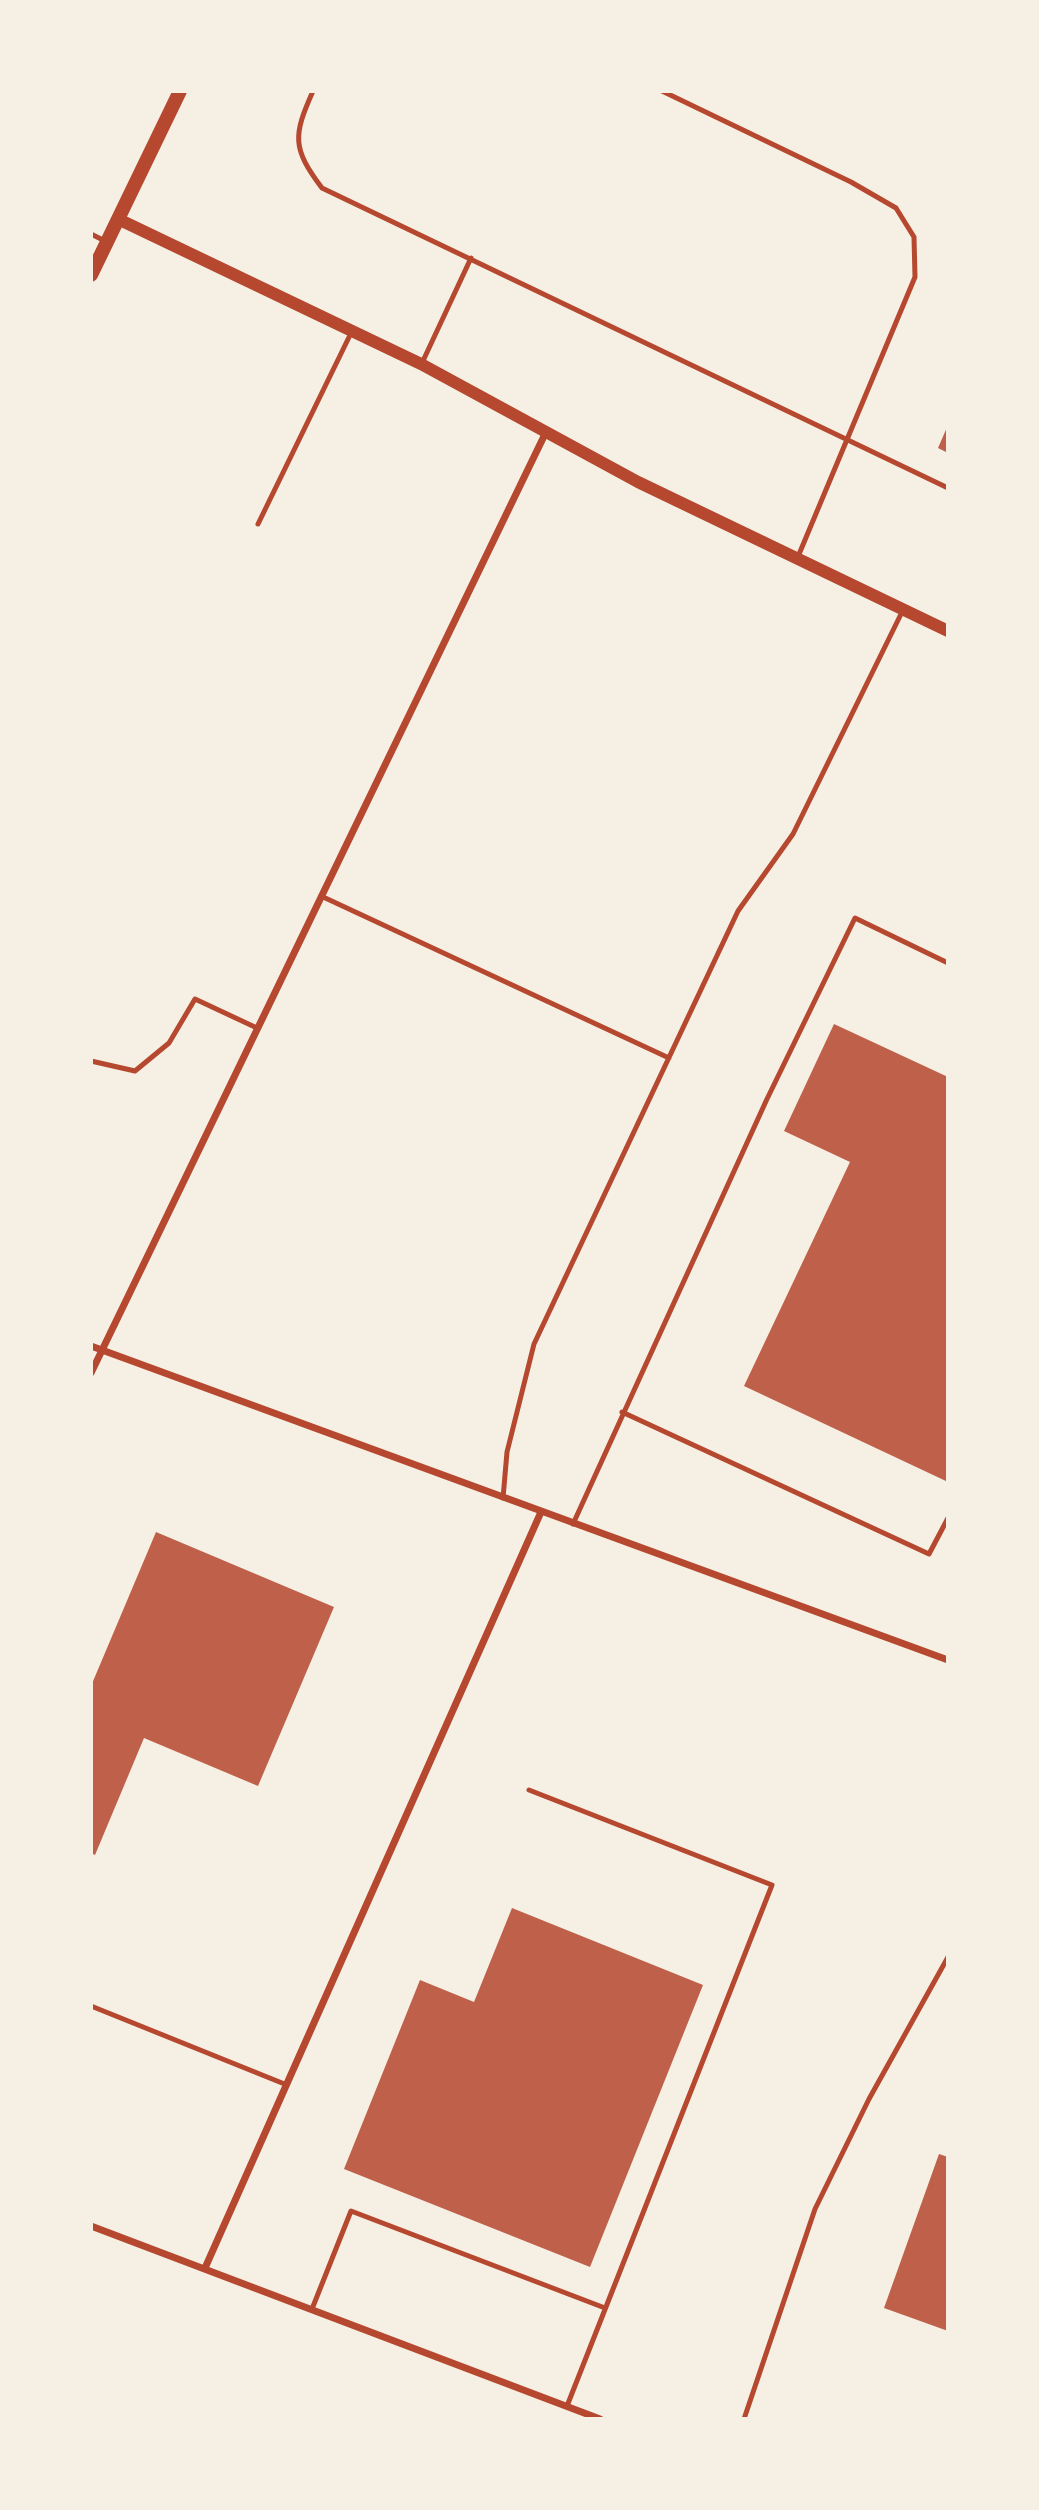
<!DOCTYPE html>
<html>
<head>
<meta charset="utf-8">
<style>
  body { margin:0 }
  #map { position:relative; width:1039px; height:2510px; overflow:hidden; background:#f6efe4; font-family:Roboto,sans-serif }
  canvas { display:block }
  .frame { position:absolute; inset:0; border:93px solid #f6efe4; pointer-events:none }
</style>
</head>
<body>
<div id="map">
<canvas width="1039" height="2510"></canvas>
<div class="frame"></div>
</div>
<script>
const c = document.querySelector('canvas').getContext('2d');
c.lineJoin = 'round';
function paint(path, color) { c.fillStyle = color; c.fill(path, 'evenodd'); }
function stroke(path, color, width, dash) { c.strokeStyle = color; c.lineWidth = width; c.lineCap = dash ? 'butt' : 'round'; c.setLineDash(dash || []); c.stroke(path); }
const building = new Path2D(`
  M 948,425 L 948,453 L 938,448 Z
  M 834,1024 L 948,1077 L 948,1482 L 744,1386 L 850,1162 L 784,1131 Z
  M 156,1532 L 334,1607 L 258,1786 L 144,1738 L 95,1855 L 91,1853 L 91,1686 Z
  M 512,1908 L 703,1985 L 590,2267 L 344,2169 L 420,1980 L 474,2002 Z
  M 939,2154 L 948,2157 L 948,2331 L 884,2308 Z`);
const service = new Path2D(`
  M 313,91 C 293,136 292,148 322,188 L 948,488
  M 662,91 L 851,182 L 896,208 L 914,237 L 915,277 L 797,559
  M 91,234 L 107,242
  M 422,363 L 471,258
  M 258,524 L 352,331
  M 321,896 L 669,1058
  M 91,1061 L 135,1071 L 169,1043 L 195,999 L 257,1028
  M 622,1412 L 929,1554 L 948,1518
  M 503,1498 L 507,1452 L 534,1344 L 738,911 L 793,834 L 903,610
  M 573,1524 L 767,1099 L 855,918 L 948,963
  M 529,1790 L 772,1885 L 567,2406
  M 91,2006 L 287,2085
  M 312,2309 L 351,2211 L 605,2308
  M 744,2419 L 815,2209 L 869,2099 L 948,1957`);
const minor = new Path2D(`
  M 91,1346 L 948,1660
  M 91,1373 L 546,432
  M 91,2226 L 600,2419
  M 205,2268 L 541,1512`);
const tertiary = new Path2D(`
  M 118,219 L 421,364 L 638,482 L 948,631`);
const secondary = new Path2D(`
  M 91,275 L 180,91`);
paint(building, '#bf614a');
stroke(service, '#b5482f', 5);
stroke(minor, '#b5482f', 7);
stroke(tertiary, '#b5482f', 12);
stroke(secondary, '#b5482f', 14);
</script>
</body>
</html>
